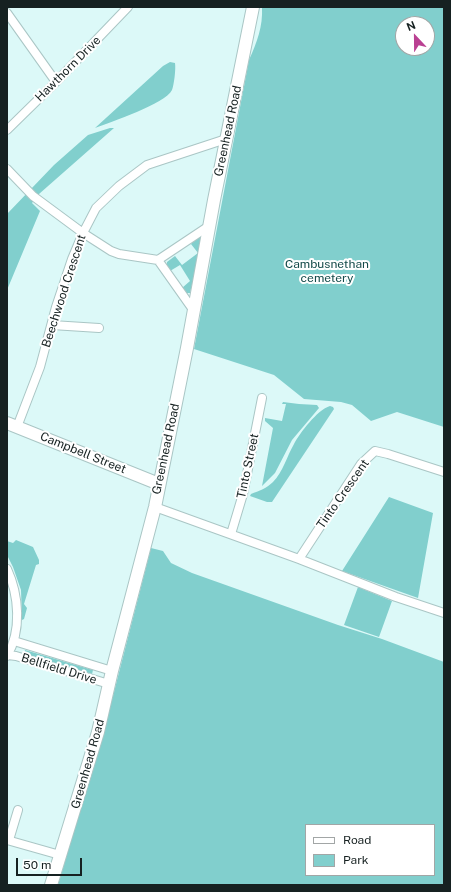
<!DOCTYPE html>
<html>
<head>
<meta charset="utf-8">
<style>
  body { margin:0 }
  #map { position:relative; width:451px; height:892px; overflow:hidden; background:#dcf9f8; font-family:"Public Sans",sans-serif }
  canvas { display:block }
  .frame { position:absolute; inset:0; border:8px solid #162121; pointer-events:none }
  .legend { position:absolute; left:305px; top:824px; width:130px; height:52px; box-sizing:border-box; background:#fff; border:1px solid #a2a6a6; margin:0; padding:5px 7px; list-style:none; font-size:12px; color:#162121 }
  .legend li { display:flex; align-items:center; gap:8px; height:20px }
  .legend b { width:20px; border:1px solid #a2a6a6 }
  .north { position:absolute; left:395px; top:16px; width:40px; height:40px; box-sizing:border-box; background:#fff; border:1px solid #a2a6a6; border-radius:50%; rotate:338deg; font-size:11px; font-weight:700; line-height:16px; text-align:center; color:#162121 }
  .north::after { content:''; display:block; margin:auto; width:14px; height:18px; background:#ba4092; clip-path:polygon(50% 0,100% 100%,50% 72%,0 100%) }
  .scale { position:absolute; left:16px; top:858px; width:66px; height:18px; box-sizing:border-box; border:2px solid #162121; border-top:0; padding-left:5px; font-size:12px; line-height:14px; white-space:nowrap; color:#162121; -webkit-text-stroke:3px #fff; paint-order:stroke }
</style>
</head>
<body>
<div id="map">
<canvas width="451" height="892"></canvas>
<div class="frame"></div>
<ul class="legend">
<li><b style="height:5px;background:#fff"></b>Road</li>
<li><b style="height:11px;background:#81cfcd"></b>Park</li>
</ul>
<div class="north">N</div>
<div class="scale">50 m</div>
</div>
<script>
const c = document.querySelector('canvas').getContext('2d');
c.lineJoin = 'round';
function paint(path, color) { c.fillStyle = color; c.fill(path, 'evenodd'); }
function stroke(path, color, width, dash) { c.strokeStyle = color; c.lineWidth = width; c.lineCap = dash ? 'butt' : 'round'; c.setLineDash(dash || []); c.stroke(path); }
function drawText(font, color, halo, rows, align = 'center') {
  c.font = font + ' "Public Sans",sans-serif'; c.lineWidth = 4; c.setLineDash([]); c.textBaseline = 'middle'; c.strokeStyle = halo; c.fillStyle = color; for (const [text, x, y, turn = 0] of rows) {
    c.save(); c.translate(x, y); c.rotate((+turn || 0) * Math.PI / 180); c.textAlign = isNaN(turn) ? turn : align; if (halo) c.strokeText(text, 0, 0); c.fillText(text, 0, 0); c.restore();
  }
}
const green = new Path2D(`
  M 262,7 L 444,7 L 444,427 L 397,412 L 371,421 L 352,405 L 341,402 L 304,399 L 274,375 L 194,349 L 249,60 C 257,42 263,27 262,7 ZM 403,24 L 427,24 L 427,48 L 403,48 Z
  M 170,62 L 175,63 C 176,69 174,85 172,90 C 165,104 111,122 95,128 L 163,66 Z
  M 110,128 L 114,128 L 39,194 L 32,203 L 40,211 L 7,290 L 7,214 L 54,165 L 88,135 Z
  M 199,237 L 203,238 L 190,293 L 185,293 L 182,288 L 190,281 L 180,265 L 170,271 L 167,266 L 167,262 L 175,256 L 182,265 L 198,253 L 191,244 Z
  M 283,402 L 299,404 L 317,405 L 319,408 L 292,440 L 275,473 L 262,486 L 273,428 L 265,421 L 265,418 L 282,421 L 286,404 L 282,404 Z
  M 330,406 L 333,407 L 334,409 L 272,502 L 267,502 L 250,496 L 251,494 C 259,491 267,488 273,482 C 283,472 287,456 294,444 C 300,433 317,410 330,406 Z
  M 389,497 L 433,513 L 418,598 L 342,571 Z
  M 16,540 L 33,547 L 39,560 L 39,564 L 36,565 L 24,604 L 27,608 L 24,619 L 22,620 L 21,590 L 13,567 L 7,555 L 7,541 L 13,543 Z
  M 151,548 L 163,551 L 171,563 L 192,573 L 338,625 L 382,639 L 444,662 L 444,885 L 58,885 L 106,723 ZM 306,825 L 434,825 L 434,875 L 306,875 Z
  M 358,587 L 392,601 L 379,637 L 344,625 Z
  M 25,650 L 93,670 L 92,674 L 24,654 Z`);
const street = new Path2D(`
  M 7,13 L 56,82
  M 7,130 L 56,82 L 128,7
  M 7,169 L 33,196 L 83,233 L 111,251 L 119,254 L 158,260
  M 194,311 L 158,260 L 209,226
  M 52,325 L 99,328
  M 17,427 L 40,367 L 56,307 L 72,259 L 83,233 L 96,208 L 119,186 L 147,165 L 226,139
  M 155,507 L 299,559 L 396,597 L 444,613
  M 231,534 L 243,494 L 262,398
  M 299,559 L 361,464 L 375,451 L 388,454 L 444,472
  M 7,569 C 19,595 22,631 7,656
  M 14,641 L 112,671
  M 8,655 L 16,656 L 109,684
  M 7,840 L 60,855
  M 9,840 L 18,810`);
const secondary = new Path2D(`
  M 7,423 L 159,484
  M 51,885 L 98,732 L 112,671 L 155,507 L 187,348 L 214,200 L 253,7`);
const streetNames = [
  ["Hawthorn Drive",68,69,-45],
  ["Greenhead Road",228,131,-78],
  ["Beechwood Crescent",64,291,-72],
  ["Greenhead Road",166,449,-78],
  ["Campbell Street",83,453,22],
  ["Tinto Street",248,466,-78],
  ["Tinto Crescent",343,494,-55],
  ["Bellfield Drive",59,669,17],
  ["Greenhead Road",88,764,-74]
];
const parkNames = [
  ["Cambusnethan",327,264],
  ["cemetery",327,278]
];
paint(green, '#81cfcd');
stroke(street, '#aac6c5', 10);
stroke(secondary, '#aac6c5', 14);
stroke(street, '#fff', 8);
stroke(secondary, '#fff', 12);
drawText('12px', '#162121', '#fff', streetNames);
drawText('12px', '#134a49', '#fff', parkNames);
</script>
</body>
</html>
